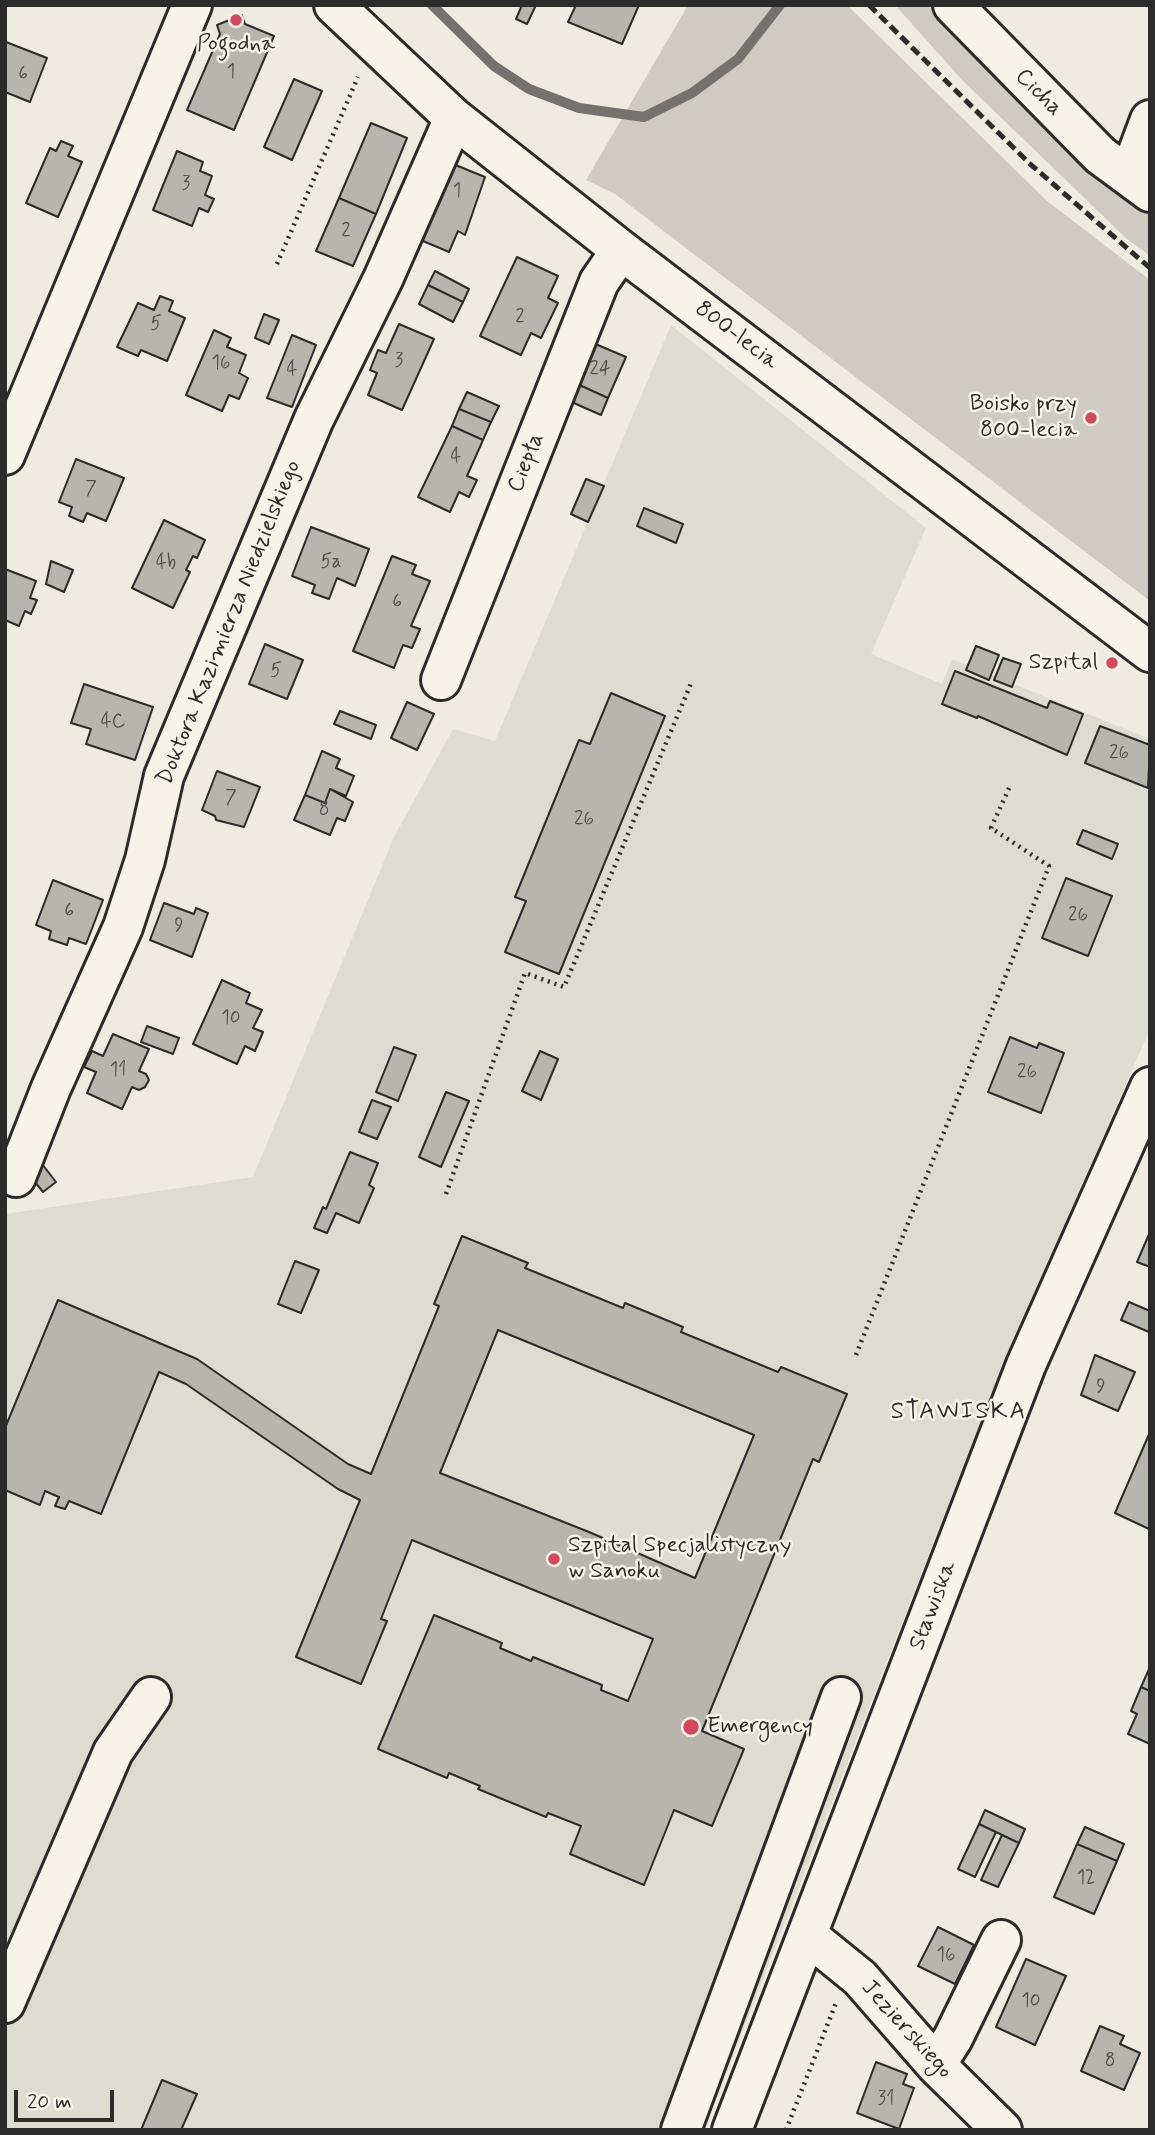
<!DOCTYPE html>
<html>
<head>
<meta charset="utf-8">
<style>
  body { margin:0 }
  #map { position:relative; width:1155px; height:2135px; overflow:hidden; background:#efebe0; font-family:Mynerve,sans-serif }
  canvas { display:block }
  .frame { position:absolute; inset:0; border:7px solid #2b2b2b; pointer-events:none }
  .scale { position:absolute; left:14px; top:2090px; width:100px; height:32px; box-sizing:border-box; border:4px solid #2b2b2b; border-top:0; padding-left:9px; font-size:21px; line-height:24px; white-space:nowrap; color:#2b2b2b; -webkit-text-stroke:5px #f7f3e8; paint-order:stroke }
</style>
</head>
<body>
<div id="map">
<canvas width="1155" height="2135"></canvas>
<div class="frame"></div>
<div class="scale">20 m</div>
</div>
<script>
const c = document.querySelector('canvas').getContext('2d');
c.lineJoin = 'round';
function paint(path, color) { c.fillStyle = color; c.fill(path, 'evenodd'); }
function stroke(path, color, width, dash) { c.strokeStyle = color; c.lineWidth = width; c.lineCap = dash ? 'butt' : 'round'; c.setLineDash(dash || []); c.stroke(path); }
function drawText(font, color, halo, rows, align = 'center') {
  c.font = font + ' Mynerve,sans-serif'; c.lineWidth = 5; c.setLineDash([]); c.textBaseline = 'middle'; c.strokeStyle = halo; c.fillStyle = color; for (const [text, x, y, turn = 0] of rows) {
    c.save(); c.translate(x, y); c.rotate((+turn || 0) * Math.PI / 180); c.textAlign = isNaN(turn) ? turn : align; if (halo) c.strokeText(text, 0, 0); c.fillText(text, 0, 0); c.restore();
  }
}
const built = new Path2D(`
  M 671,325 L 926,528 L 871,654 L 942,684 L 952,659 L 1150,739 L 1150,1029 L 1000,1372 L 704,2130 L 5,2130 L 5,1214 L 253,1177 L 394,837 L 453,729 L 495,741 Z`);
const green = new Path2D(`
  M 688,5 L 847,5 L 1047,201 L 1150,280 L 1150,601 L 615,194 L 586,180 Z
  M 895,5 L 936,5 L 1150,205 L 1150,256 L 1127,239 L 963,81 Z`);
const stream = new Path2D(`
  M 432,5 L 494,66 L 529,89 L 579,108 L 644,117 L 692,93 L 738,59 L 780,5`);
const building = new Path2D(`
  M 522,5 L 536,5 L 527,24 L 516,19 Z
  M 576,5 L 639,5 L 622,44 L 568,22 Z
  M 242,15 L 245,24 L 274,36 L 234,130 L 187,110 L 220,34 L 217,25 Z
  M 6,42 L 47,58 L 30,102 L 5,92 Z
  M 294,79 L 322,91 L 292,160 L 264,147 Z
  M 371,123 L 407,138 L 376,214 L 339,198 Z
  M 61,141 L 73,146 L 68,156 L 82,162 L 58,217 L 26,203 L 50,148 L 56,151 Z
  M 177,151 L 203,162 L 200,171 L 212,176 L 205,195 L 214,199 L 208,212 L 199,208 L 192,226 L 153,210 Z
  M 448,162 L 485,177 L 465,235 L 458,231 L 449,252 L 416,238 Z
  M 339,198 L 376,214 L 353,266 L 316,251 Z
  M 517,257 L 558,276 L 548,298 L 558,303 L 541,338 L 531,333 L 521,355 L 480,336 Z
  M 435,271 L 469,289 L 463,302 L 428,285 Z
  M 428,285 L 463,302 L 453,322 L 419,304 Z
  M 160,296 L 173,301 L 169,311 L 185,318 L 167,361 L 141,350 L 138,356 L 117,347 L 138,303 L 154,310 Z
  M 264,314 L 279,320 L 269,344 L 255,338 Z
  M 399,324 L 434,339 L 402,410 L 368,395 L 377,373 L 370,370 L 378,350 L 386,353 Z
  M 214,330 L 231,338 L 227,347 L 246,355 L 239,373 L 248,378 L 239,399 L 229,395 L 222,411 L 186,395 Z
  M 292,335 L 316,345 L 292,407 L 267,398 Z
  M 593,343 L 626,357 L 608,398 L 575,383 Z
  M 575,383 L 608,398 L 601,415 L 567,400 Z
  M 467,392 L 499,406 L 491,422 L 459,409 Z
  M 459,409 L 491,422 L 483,440 L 452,426 Z
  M 452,426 L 483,440 L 467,476 L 477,480 L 469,497 L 459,492 L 450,512 L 418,497 Z
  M 76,459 L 124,478 L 106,521 L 87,513 L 83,522 L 69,516 L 72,507 L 59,502 Z
  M 586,479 L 604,486 L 588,522 L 571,514 Z
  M 644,508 L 683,524 L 676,543 L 637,526 Z
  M 164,520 L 205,540 L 197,558 L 193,556 L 186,570 L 190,572 L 173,608 L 132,588 Z
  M 311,527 L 369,549 L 355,586 L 337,578 L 329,599 L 312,593 L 315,585 L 292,576 Z
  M 392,556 L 416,565 L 412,574 L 430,581 L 411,626 L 420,629 L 412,648 L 403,645 L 394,668 L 353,651 Z
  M 51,561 L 73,570 L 64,592 L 46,584 Z
  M 5,569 L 36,581 L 30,598 L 37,600 L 31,614 L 25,611 L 19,626 L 5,620 Z
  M 265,644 L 303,660 L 287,699 L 249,684 Z
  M 976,646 L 999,655 L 989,680 L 966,670 Z
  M 1003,658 L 1021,664 L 1012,687 L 994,680 Z
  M 955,671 L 1047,708 L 1050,701 L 1083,714 L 1067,755 L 978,716 L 977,718 L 942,704 Z
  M 84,684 L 153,707 L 135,760 L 86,744 L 91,729 L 71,723 Z
  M 611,693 L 665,716 L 559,974 L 505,952 L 526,901 L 515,897 L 579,740 L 590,744 Z
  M 407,702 L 434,714 L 417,750 L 391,738 Z
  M 340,711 L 376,725 L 371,739 L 334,724 Z
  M 1100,726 L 1150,745 L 1148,788 L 1085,763 Z
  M 322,751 L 340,759 L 336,768 L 354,776 L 346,796 L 330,789 L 325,803 L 305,795 Z
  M 217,771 L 260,787 L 244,827 L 216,820 L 215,816 L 202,810 Z
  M 330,789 L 353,802 L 345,821 L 337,818 L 330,835 L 294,820 L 305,795 L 325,803 Z
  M 1083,830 L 1118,844 L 1112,859 L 1077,844 Z
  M 1066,878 L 1112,896 L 1088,956 L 1042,938 Z
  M 53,880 L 103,900 L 86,944 L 69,938 L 67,945 L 49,939 L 51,931 L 36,925 Z
  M 164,903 L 194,914 L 196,908 L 208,913 L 192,957 L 150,940 Z
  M 222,980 L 250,993 L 246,1003 L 262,1010 L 253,1028 L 263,1032 L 255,1051 L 245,1046 L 237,1064 L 193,1044 Z
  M 147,1026 L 179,1038 L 173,1054 L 141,1042 Z
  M 113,1034 L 149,1049 L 139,1071 L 146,1074 L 149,1080 L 145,1087 L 139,1090 L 132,1087 L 122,1109 L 87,1093 L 96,1072 L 84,1067 L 92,1051 L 103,1056 Z
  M 1010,1037 L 1037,1048 L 1039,1043 L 1064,1053 L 1041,1113 L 988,1092 Z
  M 394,1047 L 416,1055 L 398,1101 L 376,1092 Z
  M 540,1051 L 558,1059 L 541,1100 L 522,1091 Z
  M 446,1092 L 469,1101 L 441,1167 L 419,1157 Z
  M 372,1100 L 391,1107 L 377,1139 L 359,1132 Z
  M 350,1152 L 378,1163 L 369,1185 L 374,1188 L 359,1223 L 336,1213 L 327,1233 L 314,1228 L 323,1207 L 326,1209 Z
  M 39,1160 L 56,1182 L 43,1192 L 26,1171 Z
  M 1150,1232 L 1150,1267 L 1137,1262 Z
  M 462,1236 L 528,1263 L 525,1268 L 623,1308 L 625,1303 L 683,1327 L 681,1332 L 778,1372 L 781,1367 L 847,1394 L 819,1462 L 813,1459 L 702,1731 L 744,1749 L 712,1826 L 674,1810 L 644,1885 L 570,1854 L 581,1826 L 548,1813 L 546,1817 L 478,1789 L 480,1786 L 449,1773 L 447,1778 L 378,1749 L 434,1615 L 502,1643 L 500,1648 L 531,1661 L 533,1657 L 602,1685 L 601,1690 L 628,1701 L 653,1639 L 412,1540 L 381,1619 L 387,1621 L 361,1684 L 296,1657 L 360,1500 L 338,1489 L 186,1384 L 159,1372 L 101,1514 L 69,1501 L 65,1509 L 55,1506 L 59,1497 L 45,1491 L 40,1505 L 5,1490 L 5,1428 L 58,1300 L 197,1359 L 348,1464 L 371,1474 L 439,1306 L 434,1304 ZM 498,1330 L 754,1435 L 695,1578 L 589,1532 L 440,1473 Z
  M 295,1261 L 319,1270 L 301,1313 L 278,1304 Z
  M 1129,1302 L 1150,1311 L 1149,1332 L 1121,1320 Z
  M 1095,1355 L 1135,1372 L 1118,1411 L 1081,1395 Z
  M 1150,1432 L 1150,1527 L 1149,1529 L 1115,1513 Z
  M 1150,1667 L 1150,1691 L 1141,1687 Z
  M 1141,1687 L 1150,1691 L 1150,1744 L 1128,1734 L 1137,1714 L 1131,1711 Z
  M 985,1810 L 1025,1829 L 1019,1843 L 979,1824 Z
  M 979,1824 L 996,1832 L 975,1877 L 958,1869 Z
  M 1085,1827 L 1124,1844 L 1117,1861 L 1077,1844 Z
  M 1002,1835 L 1019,1843 L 998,1887 L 981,1880 Z
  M 1077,1844 L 1117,1861 L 1094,1914 L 1054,1897 Z
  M 938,1927 L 974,1945 L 955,1984 L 918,1966 Z
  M 1026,1959 L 1066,1976 L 1035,2045 L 996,2027 Z
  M 1100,2026 L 1124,2036 L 1120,2044 L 1140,2053 L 1124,2090 L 1081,2071 Z
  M 876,2062 L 907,2074 L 903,2084 L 914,2088 L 899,2129 L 857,2113 Z
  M 162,2080 L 197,2094 L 181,2130 L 141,2130 Z`);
const path = new Path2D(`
  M 277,264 L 358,77
  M 446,1194 L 525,973 L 564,987 L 692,681
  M 856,1355 L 1049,866 L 991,828 L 1010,786
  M 786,2130 L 836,2003`);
const minor = new Path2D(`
  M 334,5 L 454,118 L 621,250 L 1150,652
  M 953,5 L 1100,155 L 1150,192
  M 1129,176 L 1150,120
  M 5,455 L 192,5
  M 441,680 L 599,282 L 621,250
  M 16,1177 L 51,1088 L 123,927 L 145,860 L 164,776 L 314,419 L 383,279 L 454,118
  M 807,1935 L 860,1978 L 936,2065 L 1002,2130
  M 5,2003 L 113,1752 L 151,1697
  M 936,2065 L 953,2038 L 1001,1940
  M 681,2130 L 841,1697
  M 732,2130 L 1026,1365 L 1150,1087`);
const rail = new Path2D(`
  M 869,5 L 1029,163 L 1150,268`);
const markers = [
  [236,20,7,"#d1495b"],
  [1091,418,7,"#d1495b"],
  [1112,663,7,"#d1495b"],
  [554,1559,7,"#d1495b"],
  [691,1727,9,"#d1495b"]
];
const numberNames = [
  ["1",231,73],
  ["6",23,75],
  ["3",186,185],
  ["1",457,192],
  ["2",346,232],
  ["2",520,318],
  ["5",156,325],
  ["3",399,362],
  ["16",221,364],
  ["24",600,370],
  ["4",292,371],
  ["4",456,458],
  ["7",91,490],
  ["5a",331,563],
  ["4b",166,564],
  ["6",397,603],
  ["5",276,672],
  ["4C",113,723],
  ["26",1119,754],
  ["7",231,799],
  ["8",324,811],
  ["26",584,820],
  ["6",69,912],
  ["26",1078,916],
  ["9",179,927],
  ["10",231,1019],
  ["11",118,1071],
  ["26",1027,1073],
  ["9",1101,1388],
  ["12",1086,1879],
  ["16",946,1956],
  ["10",1031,2002],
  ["8",1110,2062],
  ["31",886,2100]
];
const poiNames = [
  ["Pogodna",236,45,"center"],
  ["Boisko przy",1077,405],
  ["800-lecia",1077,431],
  ["Szpital",1098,663],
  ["Szpital Specjalistyczny",568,1546,"left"],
  ["w Sanoku",568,1572,"left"],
  ["Emergency",707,1727,"left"]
];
const streetNames = [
  ["Cicha",1038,93,45],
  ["800-lecia",736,336,37],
  ["Ciepła",527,463,-68],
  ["Doktora Kazimierza Niedzielskiego",230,623,-68],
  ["Stawiska",934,1606,-69],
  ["Jezierskiego",906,2030,48]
];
const neighbourhoodNames = [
  ["STAWISKA",959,1413]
];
paint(built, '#dedbd1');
paint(green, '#cfcbc2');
stroke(stream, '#74726e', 10);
paint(building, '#b8b5ae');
stroke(building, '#2b2b2b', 2);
stroke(minor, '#2b2b2b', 44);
stroke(path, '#2b2b2b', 4.5, [2, 5]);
stroke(minor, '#f7f3e8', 38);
stroke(rail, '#2b2b2b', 5, [10, 5]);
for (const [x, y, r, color] of markers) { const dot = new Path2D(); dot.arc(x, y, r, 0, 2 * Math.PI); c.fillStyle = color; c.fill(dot); stroke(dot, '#f7f3e8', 2.5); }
drawText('19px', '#4e4e4c', null, numberNames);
drawText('23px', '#2b2b2b', '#f7f3e8', poiNames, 'right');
drawText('23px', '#2b2b2b', '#f7f3e8', streetNames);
c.letterSpacing = '2px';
drawText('24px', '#2b2b2b', '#f7f3e8', neighbourhoodNames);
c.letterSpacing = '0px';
</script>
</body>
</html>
